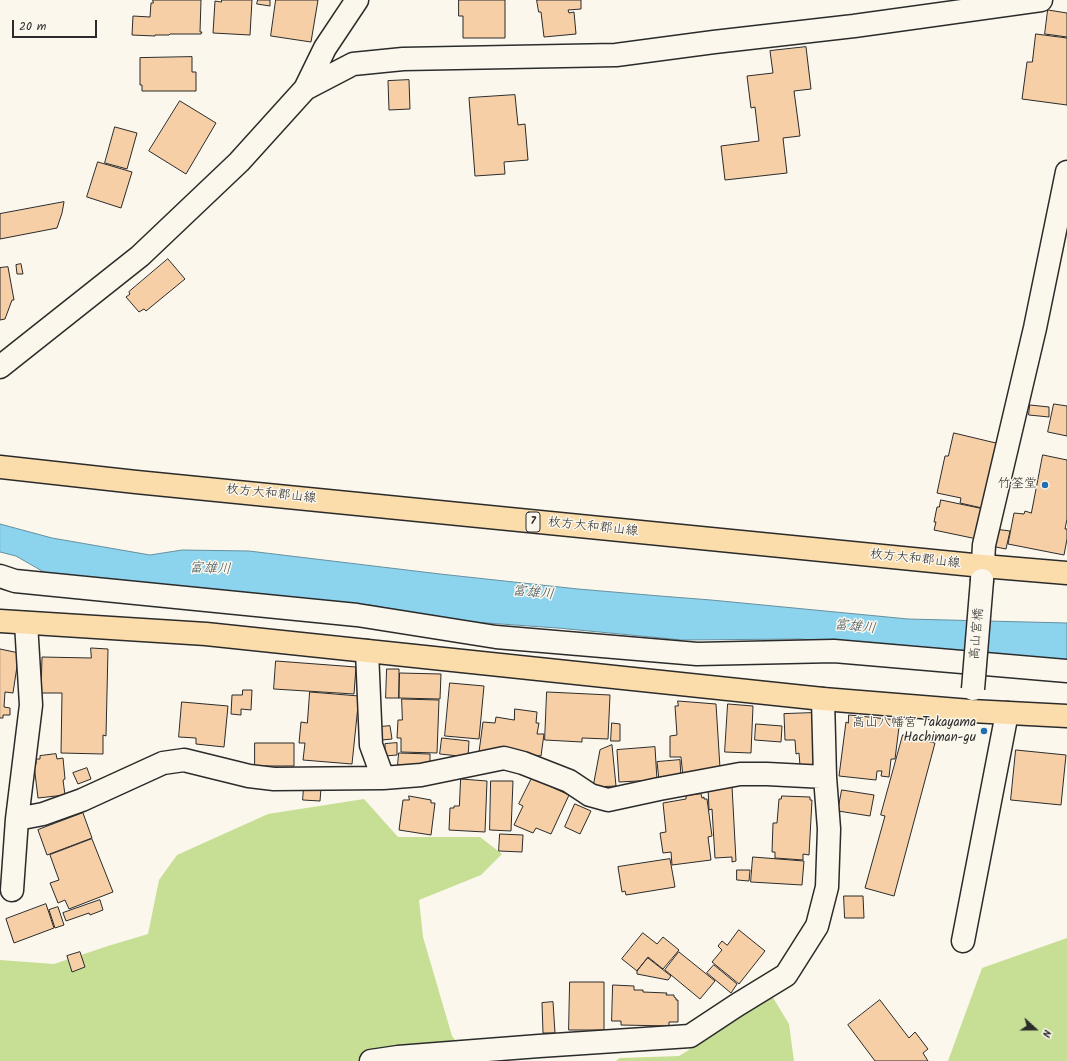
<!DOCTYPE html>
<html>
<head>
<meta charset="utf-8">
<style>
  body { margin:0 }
  #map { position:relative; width:1067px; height:1061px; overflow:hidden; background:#fbf7ec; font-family:Kalam,sans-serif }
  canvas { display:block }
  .north { position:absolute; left:1015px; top:1009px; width:40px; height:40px; -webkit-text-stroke:3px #fbf7ec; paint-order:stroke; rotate:111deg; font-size:11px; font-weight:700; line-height:16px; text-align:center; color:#2b2b2b }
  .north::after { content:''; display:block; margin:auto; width:14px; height:18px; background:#2b2b2b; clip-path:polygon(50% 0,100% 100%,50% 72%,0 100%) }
  .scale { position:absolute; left:12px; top:20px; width:85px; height:18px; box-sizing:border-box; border:2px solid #2b2b2b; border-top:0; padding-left:5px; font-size:12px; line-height:14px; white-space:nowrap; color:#2b2b2b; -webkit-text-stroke:3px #fbf7ec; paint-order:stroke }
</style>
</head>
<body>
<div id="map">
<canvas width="1067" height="1061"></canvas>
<div class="north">N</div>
<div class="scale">20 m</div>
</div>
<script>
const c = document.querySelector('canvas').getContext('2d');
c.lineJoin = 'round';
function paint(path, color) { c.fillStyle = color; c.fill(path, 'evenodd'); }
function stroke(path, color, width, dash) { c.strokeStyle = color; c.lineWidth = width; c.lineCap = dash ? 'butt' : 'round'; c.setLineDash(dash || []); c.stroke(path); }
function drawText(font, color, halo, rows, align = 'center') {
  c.font = font + ' Kalam,"Klee One",sans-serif'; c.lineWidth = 3; c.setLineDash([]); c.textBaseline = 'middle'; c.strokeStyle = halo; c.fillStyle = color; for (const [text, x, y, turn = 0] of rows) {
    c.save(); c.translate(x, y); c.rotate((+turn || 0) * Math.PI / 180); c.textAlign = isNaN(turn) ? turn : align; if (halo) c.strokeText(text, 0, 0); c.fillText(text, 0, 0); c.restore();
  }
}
const green = new Path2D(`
  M 364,799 L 398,837 L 480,837 L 502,854 L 481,875 L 419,900 L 423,937 L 452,1036 L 471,1061 L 0,1061 L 0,960 L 54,964 L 108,946 L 148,934 L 159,880 L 177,855 L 268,814 Z
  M 1067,938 L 1067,1061 L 948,1061 L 982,968 Z
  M 772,996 L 789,1024 L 794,1061 L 616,1061 L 620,1058 L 679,1056 L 716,1033 Z`);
const water = new Path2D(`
  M 0,524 L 52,538 L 150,555 L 182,550 L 249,551 L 440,574 L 578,589 L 660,596 L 711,600 L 908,619 L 1067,623 L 1067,661 L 800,639 L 682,640 L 558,628 L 458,621 L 371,605 L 193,594 L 56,579 L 16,556 L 0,552 Z`);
const building = new Path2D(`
  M 153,0 L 201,0 L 200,32 L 202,32 L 201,34 L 170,34 L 169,35 L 155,35 L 155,36 L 132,35 L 133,16 L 150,17 L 151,3 L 153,3 Z
  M 222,0 L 252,0 L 250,35 L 213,33 L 215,1 L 221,2 Z
  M 258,0 L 270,0 L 270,6 L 257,4 Z
  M 276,0 L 318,0 L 311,42 L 271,36 Z
  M 459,0 L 505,0 L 505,38 L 463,38 L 463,16 L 459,16 Z
  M 537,0 L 581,0 L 581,9 L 568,10 L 569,13 L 574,12 L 576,34 L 544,37 L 541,12 L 539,12 Z
  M 1048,10 L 1067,13 L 1067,37 L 1045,34 Z
  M 1036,34 L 1067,38 L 1067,105 L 1022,99 L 1027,62 L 1032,62 Z
  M 806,47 L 811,89 L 794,91 L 800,136 L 783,138 L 787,173 L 725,180 L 721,146 L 759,141 L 755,107 L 751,108 L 747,76 L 773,73 L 770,51 Z
  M 192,57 L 192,72 L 196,72 L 196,91 L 142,91 L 142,85 L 140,85 L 140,58 Z
  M 409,80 L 410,109 L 389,110 L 388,81 Z
  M 515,95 L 518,125 L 525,124 L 528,160 L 504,162 L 505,174 L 475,176 L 469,98 Z
  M 180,101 L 216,123 L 186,174 L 149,151 Z
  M 115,127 L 137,133 L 127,169 L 105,163 Z
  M 98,162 L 132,172 L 121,208 L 87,197 Z
  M 64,202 L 62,213 L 57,228 L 0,239 L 0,214 Z
  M 168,259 L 185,279 L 146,311 L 144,309 L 139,312 L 126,297 L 130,294 L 129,292 Z
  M 21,264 L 23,274 L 17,274 L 16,265 Z
  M 8,267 L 14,300 L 12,300 L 5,319 L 0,320 L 0,268 Z
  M 1054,404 L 1067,406 L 1067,436 L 1048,432 Z
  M 1030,405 L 1049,407 L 1049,417 L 1029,415 Z
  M 954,433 L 1000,444 L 982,508 L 960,503 L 961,498 L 937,493 L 945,456 L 948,456 Z
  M 1043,455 L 1067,460 L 1067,519 L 1065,529 L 1067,529 L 1067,539 L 1064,555 L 1008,544 L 1014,513 L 1024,514 L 1025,511 L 1031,513 Z
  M 941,500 L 984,509 L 977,539 L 934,530 L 936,522 L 934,522 L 937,507 L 939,507 Z
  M 995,529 L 1010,531 L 1006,549 L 991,546 Z
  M 91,648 L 108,649 L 106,736 L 103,735 L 103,754 L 61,753 L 62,693 L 41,693 L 42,657 L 91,658 Z
  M 0,649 L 19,653 L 13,693 L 5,692 L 4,707 L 10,708 L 10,715 L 3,715 L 3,718 L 0,718 Z
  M 276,661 L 356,667 L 354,694 L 274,689 Z
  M 387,669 L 399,669 L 399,698 L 386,698 Z
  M 400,673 L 441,674 L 440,699 L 399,698 Z
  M 450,683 L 484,686 L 479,739 L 445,736 Z
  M 243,690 L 252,690 L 251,710 L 241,709 L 241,715 L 231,714 L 232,695 L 242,695 Z
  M 310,692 L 359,696 L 352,764 L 303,760 L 305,743 L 299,743 L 301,722 L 307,723 Z
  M 547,692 L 610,695 L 608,739 L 582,738 L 582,742 L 545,740 Z
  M 402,699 L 439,700 L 437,753 L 401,752 L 401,738 L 397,738 L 398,720 L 402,720 Z
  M 678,701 L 716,704 L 720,768 L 683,777 L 681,757 L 670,757 L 670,736 L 677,735 L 675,706 L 678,706 Z
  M 182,702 L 228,706 L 224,747 L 196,744 L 196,738 L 179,737 Z
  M 728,704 L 753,706 L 751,753 L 725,752 Z
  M 515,709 L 537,712 L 536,723 L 539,723 L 537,734 L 544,734 L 541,756 L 493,750 L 479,752 L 483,722 L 495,723 L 496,717 L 514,720 Z
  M 813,713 L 815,766 L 800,766 L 799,753 L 796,754 L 795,740 L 785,740 L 784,714 Z
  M 849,715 L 898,720 L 897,727 L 899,727 L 895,759 L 891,759 L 889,777 L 881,776 L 882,771 L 877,771 L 876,780 L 839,776 L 846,722 L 848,723 Z
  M 612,723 L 620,724 L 620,741 L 611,741 Z
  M 756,724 L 782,726 L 781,742 L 755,740 Z
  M 390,726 L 392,739 L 382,740 L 380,727 Z
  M 903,735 L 935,743 L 894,896 L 865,888 L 885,816 L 881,815 Z
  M 442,738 L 469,741 L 468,757 L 440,754 Z
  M 255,743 L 294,743 L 294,766 L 255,766 Z
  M 397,743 L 397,755 L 385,756 L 385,744 Z
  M 612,745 L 616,786 L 593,787 L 600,750 Z
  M 655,747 L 657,780 L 619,782 L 617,750 Z
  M 1016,750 L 1066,755 L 1061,805 L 1011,800 Z
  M 399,753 L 430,754 L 430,766 L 398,765 Z
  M 56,754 L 57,759 L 63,758 L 65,779 L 63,780 L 65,795 L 38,798 L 34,765 L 36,764 L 36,759 L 40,759 L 40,756 Z
  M 680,760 L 681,778 L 659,780 L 657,762 Z
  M 87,768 L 91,779 L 78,784 L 73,773 Z
  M 532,778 L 569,795 L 551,834 L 536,828 L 533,833 L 514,825 L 523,806 L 519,804 Z
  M 461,779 L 487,781 L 485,832 L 449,830 L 450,808 L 454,808 L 454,806 L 459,806 Z
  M 491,781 L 513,781 L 511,831 L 490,830 Z
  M 732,786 L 736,861 L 732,862 L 732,857 L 715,858 L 712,809 L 709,810 L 708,787 Z
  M 304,787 L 321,788 L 320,801 L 303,800 Z
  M 842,790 L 874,795 L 870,816 L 838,811 Z
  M 701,794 L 702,798 L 704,797 L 704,799 L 707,799 L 712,836 L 708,837 L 711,860 L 672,865 L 671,852 L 663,853 L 660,833 L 666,832 L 663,803 L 686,799 L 686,796 Z
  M 409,796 L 431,800 L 431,803 L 435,803 L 431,835 L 399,830 L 403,800 L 409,800 Z
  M 782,796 L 810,797 L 810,800 L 812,800 L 809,855 L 803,854 L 803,860 L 775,858 L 775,852 L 772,852 L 773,823 L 777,823 L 779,799 L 781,799 Z
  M 575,804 L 591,811 L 580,834 L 565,827 Z
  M 83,813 L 92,838 L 47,855 L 38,830 Z
  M 500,834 L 523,835 L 522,852 L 499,851 Z
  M 92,839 L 113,892 L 69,909 L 65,900 L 58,903 L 50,883 L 59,880 L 50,855 Z
  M 753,857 L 804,861 L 802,885 L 751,882 Z
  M 670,859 L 675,887 L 626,895 L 625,891 L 622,892 L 618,867 Z
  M 737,870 L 750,870 L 749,881 L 737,880 Z
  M 844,896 L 863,896 L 864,918 L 845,918 Z
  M 100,900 L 103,910 L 90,915 L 89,913 L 66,921 L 63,913 Z
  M 46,904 L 54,928 L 14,943 L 6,919 Z
  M 58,907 L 64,925 L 55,928 L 49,910 Z
  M 739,930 L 765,951 L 739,984 L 712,962 L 722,950 L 718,946 L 722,941 L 727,945 Z
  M 643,933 L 657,944 L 663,937 L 679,950 L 663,969 L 648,957 L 637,971 L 622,959 Z
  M 80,952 L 85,967 L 72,972 L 67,956 Z
  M 679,952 L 715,981 L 700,999 L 665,970 Z
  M 648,958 L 671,976 L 668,980 L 637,974 L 637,971 Z
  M 714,965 L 737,984 L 731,993 L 707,973 Z
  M 570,982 L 604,982 L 604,1030 L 569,1030 Z
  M 613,985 L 634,986 L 634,990 L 643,990 L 643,992 L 667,993 L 666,995 L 674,995 L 674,997 L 676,998 L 676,1000 L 678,1000 L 678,1022 L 669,1022 L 669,1026 L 621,1025 L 621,1021 L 612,1021 Z
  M 880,1000 L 909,1038 L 915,1032 L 928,1049 L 923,1053 L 928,1061 L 875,1061 L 848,1025 Z
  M 553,1002 L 555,1033 L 543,1033 L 542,1003 Z`);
const minor = new Path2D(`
  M 305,89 L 353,64 L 403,59 L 616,55 L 714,42 L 854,26 L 1041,0
  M 0,367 L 140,256 L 239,162 L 305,89 L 325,48 L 357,0
  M 0,576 L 15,581 L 357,615 L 496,637 L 697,654 L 834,651 L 1067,671
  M 982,580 L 984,545 L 1035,328 L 1067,172
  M 367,651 L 371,745 L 383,778
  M 17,819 L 43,814 L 82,800 L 163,763 L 184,760 L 249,776 L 274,779 L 383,778 L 421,775 L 504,758 L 523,763 L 569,781 L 590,795 L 608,800 L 659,789 L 740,774 L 767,774 L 825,777
  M 12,890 L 17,819 L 31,705 L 26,623
  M 963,941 L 1007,713
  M 371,1061 L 398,1057
  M 392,1061 L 398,1057 L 539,1046 L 690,1036 L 737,1005 L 786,975 L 817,926 L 827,887 L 829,829 L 825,777 L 823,699`);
const major = new Path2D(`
  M 0,467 L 136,482 L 983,566 L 1067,573
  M 0,621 L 206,634 L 823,699 L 971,711 L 1067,716`);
const minorBridge = new Path2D(`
  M 973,689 L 982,580`);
const markers = [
  [1045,485,4,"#1f6fb2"],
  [984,731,4,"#1f6fb2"]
];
const shields = [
  [533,522,14]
];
const shieldNames = [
  ["7",533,522]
];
const poiNames = [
  ["竹筌堂",1037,485],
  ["高山八幡宮 Takayama",976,724],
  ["Hachiman-gu",976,739]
];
const streetNames = [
  ["枚方大和郡山線",271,495,6],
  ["枚方大和郡山線",593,528,6],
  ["枚方大和郡山線",915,560,6],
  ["高山宮橋",978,634,-85]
];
const waterNames = [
  ["富雄川",210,570,2],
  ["富雄川",533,594,6],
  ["富雄川",855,628,6]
];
paint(green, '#c6df95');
paint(water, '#8cd3ee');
stroke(water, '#6590a0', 1);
paint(building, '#f7cfa6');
stroke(building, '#2b2b2b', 1);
stroke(minor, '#2b2b2b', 25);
stroke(major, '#2b2b2b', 25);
stroke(minor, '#fbf7ec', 22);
stroke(major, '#fbddab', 22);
stroke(minorBridge, '#2b2b2b', 25, []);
stroke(minorBridge, '#fbf7ec', 22);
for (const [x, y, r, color] of markers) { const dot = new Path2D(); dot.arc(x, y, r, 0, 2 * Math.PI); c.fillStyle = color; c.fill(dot); stroke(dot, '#fbf7ec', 1.5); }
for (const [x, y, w] of shields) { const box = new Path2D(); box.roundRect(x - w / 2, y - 10, w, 20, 3); c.fillStyle = '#fbf7ec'; c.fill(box); stroke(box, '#2b2b2b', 1); }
drawText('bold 12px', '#2b2b2b', null, shieldNames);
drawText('13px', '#2b2b2b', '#fbf7ec', poiNames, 'right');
drawText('13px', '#2b2b2b', '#fbf7ec', streetNames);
drawText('italic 14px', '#43555c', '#fbf7ec', waterNames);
</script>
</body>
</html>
